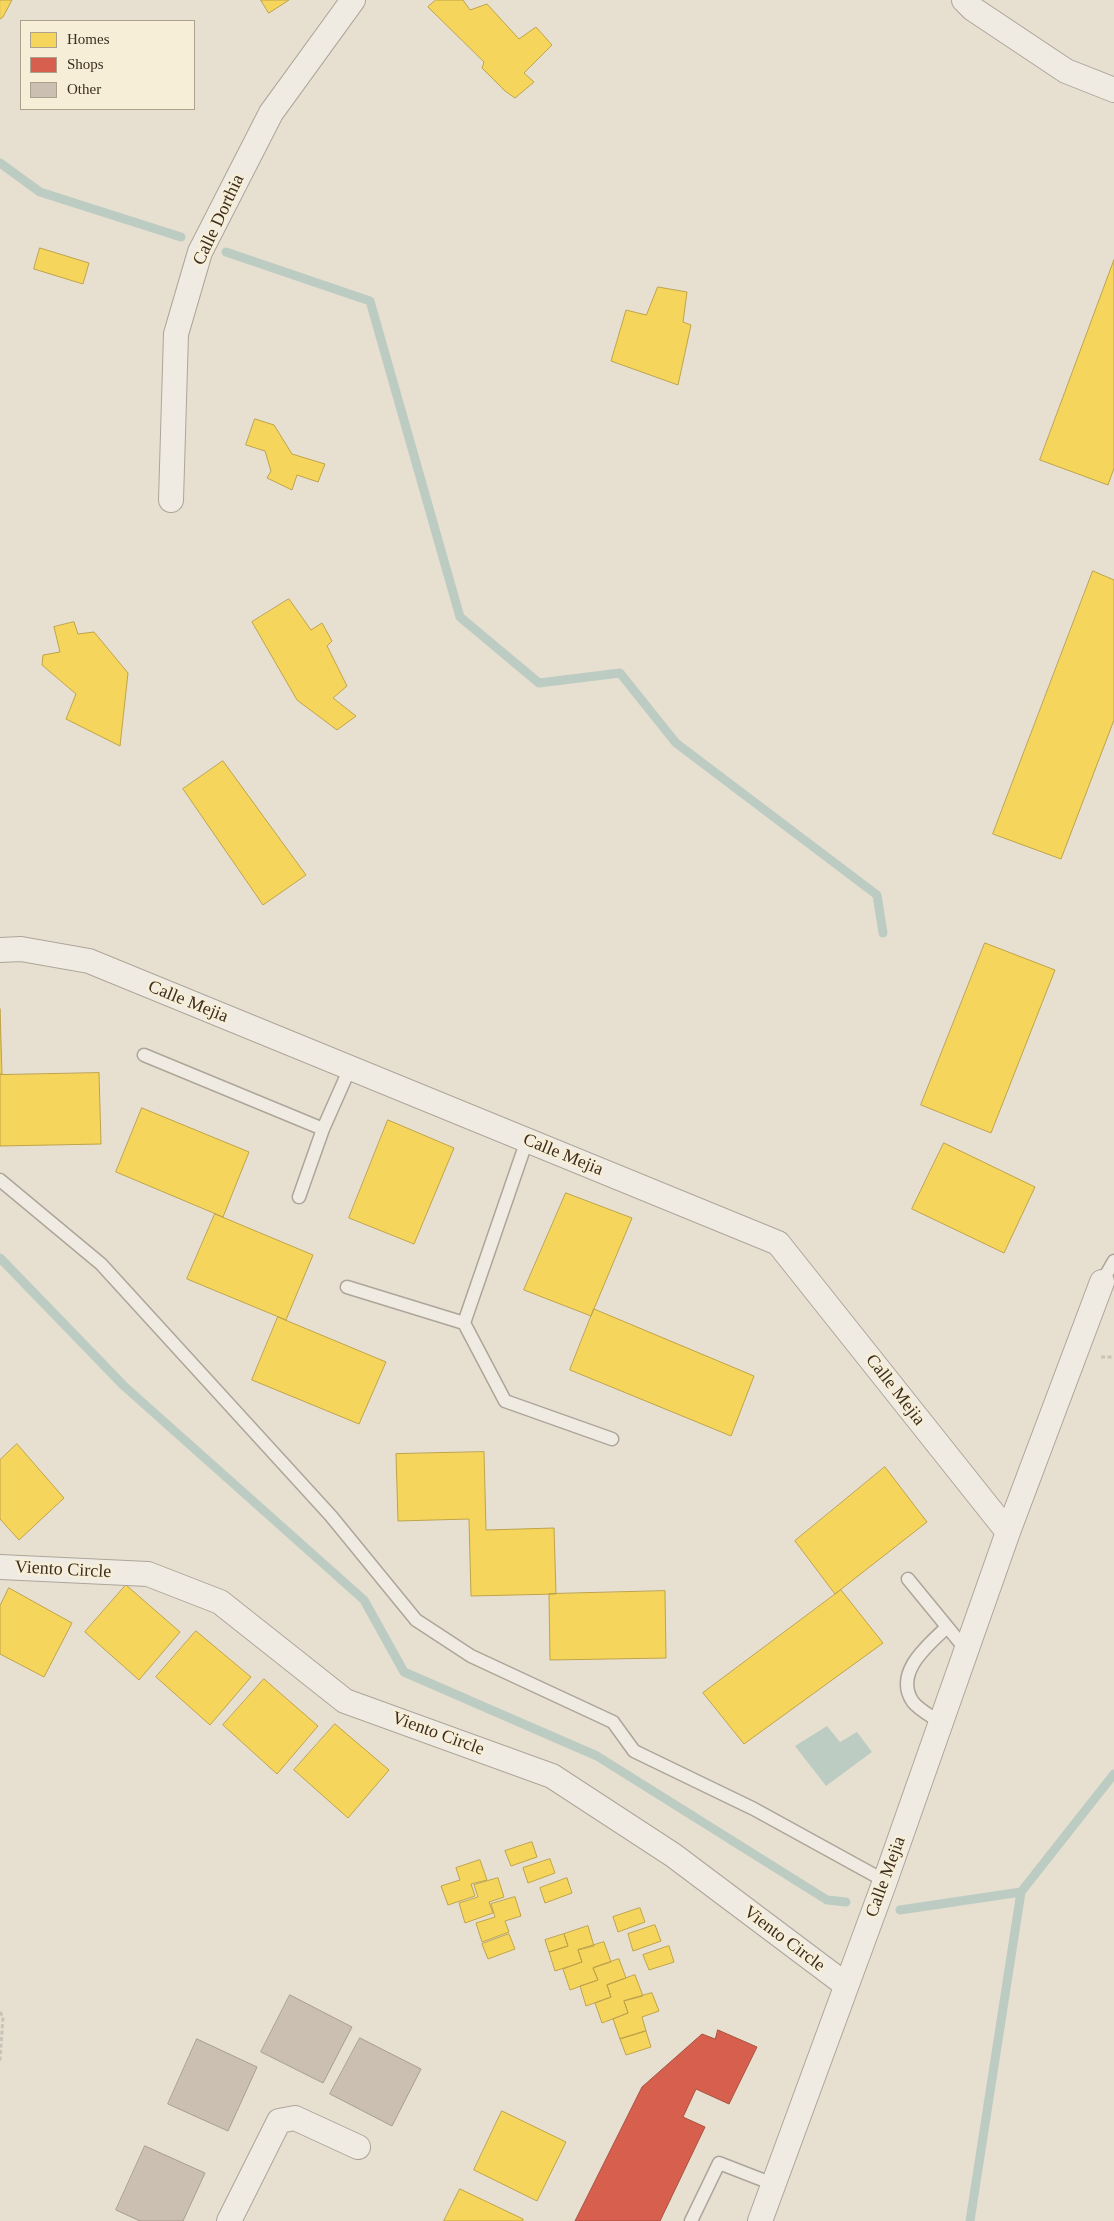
<!DOCTYPE html>
<html>
<head>
<meta charset="utf-8">
<style>
  body { margin:0 }
  #map { position:relative; width:1114px; height:2221px; overflow:hidden; background:#e7e0d1; font-family:Georgia,serif }
  canvas { display:block }
  .legend { position:absolute; left:20px; top:20px; width:175px; height:90px; box-sizing:border-box; background:#f7eed8; border:1px solid #ada18e; margin:0; padding:6px 9px; list-style:none; font-size:15px; color:#3d2e20 }
  .legend li { display:flex; align-items:center; gap:10px; height:25px }
  .legend b { width:25px; border:1px solid #ada18e }
</style>
</head>
<body>
<div id="map">
<canvas width="1114" height="2221"></canvas>
<ul class="legend">
<li><b style="height:14px;background:#f6d55c"></b>Homes</li>
<li><b style="height:14px;background:#d6604d"></b>Shops</li>
<li><b style="height:14px;background:#cbbfb2"></b>Other</li>
</ul>
</div>
<script>
const c = document.querySelector('canvas').getContext('2d');
c.lineJoin = 'round';
function paint(path, color) { c.fillStyle = color; c.fill(path, 'evenodd'); }
function stroke(path, color, width, dash) { c.strokeStyle = color; c.lineWidth = width; c.lineCap = dash ? 'butt' : 'round'; c.setLineDash(dash || []); c.stroke(path); }
function drawText(font, color, halo, rows, align = 'center') {
  c.font = font + ' Georgia,serif'; c.lineWidth = 5; c.setLineDash([]); c.textBaseline = 'middle'; c.strokeStyle = halo; c.fillStyle = color; for (const [text, x, y, turn = 0] of rows) {
    c.save(); c.translate(x, y); c.rotate((+turn || 0) * Math.PI / 180); c.textAlign = isNaN(turn) ? turn : align; if (halo) c.strokeText(text, 0, 0); c.fillText(text, 0, 0); c.restore();
  }
}
const water = new Path2D(`
  M 827,1726 L 840,1742 L 857,1732 L 872,1752 L 826,1786 L 795,1746 Z`);
const homes = new Path2D(`
  M 0,0 L 12,0 L 3,17 L 0,19 Z
  M 261,0 L 289,0 L 269,13 Z
  M 436,0 L 463,0 L 470,10 L 487,4 L 519,39 L 536,27 L 552,45 L 524,73 L 534,82 L 515,98 L 505,91 L 482,68 L 484,62 L 428,7 Z
  M 40,248 L 89,263 L 83,284 L 34,269 Z
  M 1114,260 L 1114,468 L 1108,485 L 1040,460 Z
  M 658,287 L 687,292 L 683,322 L 691,325 L 678,385 L 611,361 L 626,310 L 646,315 Z
  M 255,419 L 274,425 L 292,454 L 325,464 L 318,482 L 297,475 L 292,490 L 267,478 L 271,471 L 265,451 L 246,445 Z
  M 1093,571 L 1114,580 L 1114,720 L 1061,859 L 993,834 Z
  M 289,599 L 311,630 L 322,623 L 332,641 L 327,646 L 347,686 L 333,698 L 356,716 L 337,730 L 297,700 L 252,622 Z
  M 74,622 L 78,634 L 94,632 L 128,673 L 120,746 L 66,719 L 76,694 L 42,665 L 43,655 L 60,652 L 54,627 Z
  M 223,761 L 306,875 L 263,905 L 183,789 Z
  M 985,943 L 1055,970 L 991,1133 L 921,1105 Z
  M 0,1009 L 2,1074 L 0,1074 Z
  M 99,1073 L 101,1144 L 0,1146 L 0,1075 Z
  M 142,1108 L 249,1152 L 223,1217 L 116,1172 Z
  M 388,1120 L 454,1148 L 414,1244 L 349,1218 Z
  M 944,1143 L 1035,1187 L 1004,1253 L 912,1209 Z
  M 566,1193 L 632,1218 L 591,1316 L 524,1290 Z
  M 215,1214 L 313,1255 L 286,1320 L 187,1279 Z
  M 594,1309 L 754,1376 L 731,1436 L 570,1370 Z
  M 278,1317 L 386,1362 L 359,1424 L 252,1380 Z
  M 17,1444 L 64,1498 L 19,1540 L 0,1519 L 0,1460 Z
  M 484,1452 L 486,1530 L 554,1528 L 556,1594 L 471,1596 L 469,1519 L 398,1521 L 396,1454 Z
  M 885,1467 L 927,1522 L 835,1594 L 795,1541 Z
  M 126,1585 L 180,1632 L 139,1680 L 85,1632 Z
  M 9,1588 L 72,1623 L 44,1677 L 0,1654 L 0,1606 Z
  M 841,1590 L 883,1643 L 744,1744 L 703,1693 Z
  M 665,1591 L 666,1658 L 550,1660 L 549,1594 Z
  M 196,1631 L 251,1677 L 210,1725 L 156,1677 Z
  M 264,1679 L 318,1726 L 277,1774 L 223,1725 Z
  M 335,1724 L 389,1770 L 348,1818 L 294,1770 Z
  M 532,1842 L 537,1857 L 511,1866 L 505,1851 Z
  M 550,1859 L 555,1873 L 528,1883 L 523,1868 Z
  M 480,1860 L 487,1880 L 471,1884 L 475,1896 L 448,1905 L 441,1886 L 460,1880 L 456,1868 Z
  M 498,1878 L 504,1897 L 489,1902 L 493,1913 L 465,1923 L 459,1903 L 478,1897 L 474,1885 Z
  M 567,1878 L 572,1893 L 545,1903 L 540,1888 Z
  M 515,1897 L 521,1916 L 505,1921 L 509,1932 L 482,1942 L 476,1923 L 495,1917 L 491,1904 Z
  M 640,1908 L 645,1922 L 618,1932 L 613,1917 Z
  M 655,1925 L 661,1941 L 633,1951 L 628,1934 Z
  M 588,1926 L 594,1946 L 578,1950 L 582,1962 L 555,1971 L 549,1952 L 568,1946 L 564,1934 Z
  M 509,1934 L 515,1949 L 488,1959 L 482,1944 Z
  M 564,1934 L 568,1946 L 549,1952 L 545,1940 Z
  M 604,1942 L 611,1962 L 593,1968 L 598,1980 L 570,1990 L 563,1969 L 582,1962 L 578,1950 Z
  M 669,1946 L 674,1962 L 649,1970 L 643,1955 Z
  M 619,1959 L 626,1978 L 607,1985 L 611,1997 L 586,2006 L 580,1986 L 598,1980 L 593,1968 Z
  M 635,1975 L 643,1996 L 624,2001 L 628,2013 L 602,2023 L 595,2003 L 611,1997 L 607,1985 Z
  M 652,1993 L 659,2011 L 642,2017 L 646,2031 L 620,2039 L 613,2019 L 628,2013 L 624,2001 Z
  M 646,2031 L 651,2047 L 626,2055 L 620,2039 Z
  M 502,2111 L 566,2142 L 537,2201 L 474,2170 Z
  M 460,2189 L 523,2219 L 523,2221 L 444,2221 Z`);
const shops = new Path2D(`
  M 718,2030 L 757,2047 L 729,2104 L 696,2089 L 683,2117 L 705,2127 L 660,2221 L 575,2221 L 642,2087 L 702,2034 L 715,2039 Z`);
const stream = new Path2D(`
  M 0,163 L 40,192 L 181,237
  M 226,252 L 370,301 L 460,617 L 539,683 L 620,673 L 676,743 L 877,895 L 883,933
  M 0,1258 L 124,1386 L 364,1600 L 404,1672 L 597,1756 L 827,1900 L 846,1902
  M 900,1910 L 1021,1892
  M 970,2221 L 1021,1892 L 1114,1774`);
const building = new Path2D(`
  M 290,1995 L 352,2027 L 323,2083 L 261,2052 Z
  M 360,2038 L 421,2069 L 392,2126 L 330,2094 Z
  M 197,2039 L 257,2067 L 228,2131 L 168,2104 Z
  M 145,2146 L 205,2173 L 183,2221 L 140,2221 L 116,2210 Z`);
const path = new Path2D(`
  M 1101,1357 L 1114,1357
  M 0,2012 L 3,2017 L 0,2061`);
const lane = new Path2D(`
  M 144,1055 L 323,1129 L 350,1068
  M 527,1140 L 464,1323 L 505,1401 L 612,1439
  M 0,1180 L 101,1264 L 331,1516 L 416,1620 L 471,1656 L 613,1722 L 634,1751 L 754,1809 L 885,1881
  M 299,1197 L 323,1129
  M 1102,1282 L 1114,1261
  M 347,1287 L 464,1323
  M 908,1579 L 967,1651
  M 941,1723 C 933,1717 919,1710 913,1702 C 893,1673 928,1645 947,1627
  M 691,2221 L 719,2163 L 773,2184`);
const street = new Path2D(`
  M 964,0 L 973,9 L 1066,71 L 1114,90
  M 171,500 L 176,334 L 200,252 L 271,113 L 353,0
  M 0,950 L 21,949 L 89,961 L 778,1243 L 1008,1532
  M 0,1567 L 148,1574 L 220,1602 L 345,1701 L 552,1776 L 673,1855 L 846,1985
  M 229,2221 L 279,2121 L 295,2118 L 358,2147
  M 760,2221 L 885,1881 L 1008,1532 L 1102,1282`);
const streetNames = [
  ["Calle Dorthia",219,220,-65],
  ["Calle Mejia",188,1002,22],
  ["Calle Mejia",563,1155,22],
  ["Calle Mejia",895,1390,52],
  ["Viento Circle",63,1570,3],
  ["Viento Circle",438,1734,20],
  ["Calle Mejia",886,1877,-70],
  ["Viento Circle",784,1939,37]
];
paint(water, '#bcccc2');
paint(homes, '#f6d55c');
stroke(homes, '#bea34a', 1);
paint(shops, '#d6604d');
stroke(shops, '#a85140', 1);
stroke(stream, '#bcccc2', 9);
paint(building, '#cbbfb2');
stroke(building, '#a89c90', 1);
stroke(lane, '#ada599', 15);
stroke(street, '#ada599', 26);
stroke(path, '#c8c2b9', 3, [4, 2.5]);
stroke(lane, '#efebe3', 12);
stroke(street, '#efebe3', 24);
drawText('18px', '#3d2e20', '#f7eed8', streetNames);
</script>
</body>
</html>
